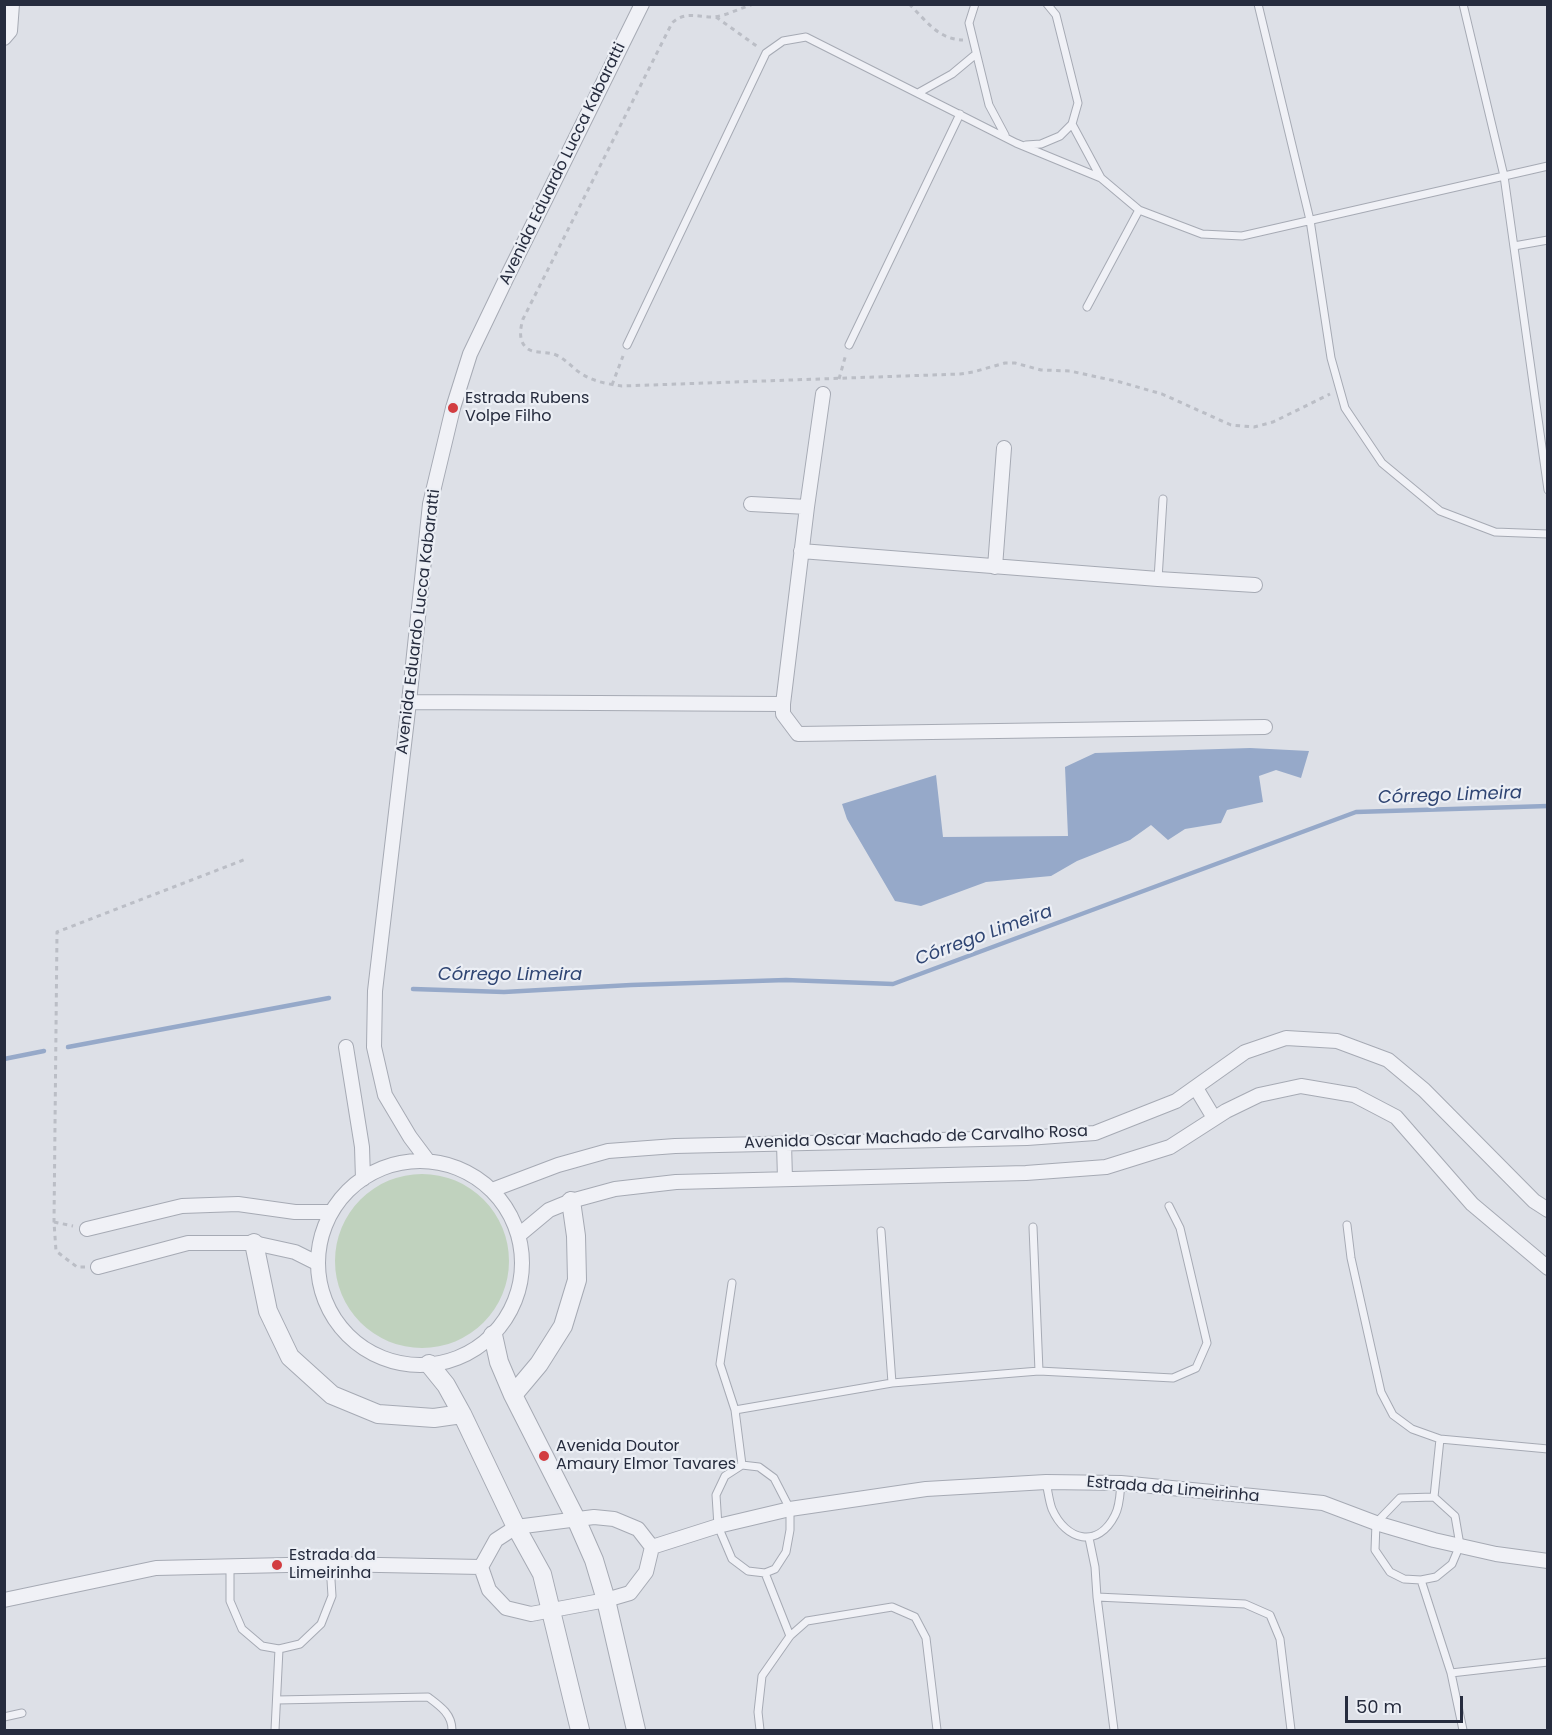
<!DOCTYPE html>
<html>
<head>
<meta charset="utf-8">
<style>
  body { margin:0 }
  #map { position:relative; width:1552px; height:1735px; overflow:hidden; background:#dde0e7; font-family:Poppins,sans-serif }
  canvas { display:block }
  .frame { position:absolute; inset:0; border:6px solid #262c3e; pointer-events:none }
  .scale { position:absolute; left:1345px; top:1696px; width:118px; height:27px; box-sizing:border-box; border:3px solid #262c3e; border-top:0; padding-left:8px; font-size:18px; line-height:21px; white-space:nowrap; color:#262c3e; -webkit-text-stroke:4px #eceff5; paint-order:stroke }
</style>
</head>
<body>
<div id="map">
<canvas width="1552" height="1735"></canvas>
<div class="frame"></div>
<div class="scale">50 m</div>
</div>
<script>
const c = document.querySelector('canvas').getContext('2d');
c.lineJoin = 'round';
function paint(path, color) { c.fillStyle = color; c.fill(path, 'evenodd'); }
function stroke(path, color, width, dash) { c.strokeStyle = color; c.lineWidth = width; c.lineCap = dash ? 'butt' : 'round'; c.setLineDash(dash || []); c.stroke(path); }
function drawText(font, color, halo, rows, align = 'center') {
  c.font = font + ' Poppins,sans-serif'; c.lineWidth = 4.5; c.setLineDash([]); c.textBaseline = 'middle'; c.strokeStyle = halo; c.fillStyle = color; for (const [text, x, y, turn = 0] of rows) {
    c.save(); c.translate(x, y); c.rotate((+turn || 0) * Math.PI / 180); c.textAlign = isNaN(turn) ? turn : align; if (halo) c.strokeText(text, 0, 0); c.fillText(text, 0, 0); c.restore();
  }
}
const green = new Path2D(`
  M335 1261a87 87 0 1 1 174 0a87 87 0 1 1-174 0Z`);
const water = new Path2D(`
  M 1250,748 L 1309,751 L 1301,778 L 1276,770 L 1259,776 L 1263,802 L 1227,810 L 1221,823 L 1185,829 L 1168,840 L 1151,825 L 1130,840 L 1077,861 L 1051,876 L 986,882 L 921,906 L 895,901 L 847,819 L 842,804 L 936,775 L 943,837 L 1068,836 L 1065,767 L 1095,753 Z`);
const stream = new Path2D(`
  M 413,989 L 504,992 L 631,985 L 786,980 L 893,984 L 1356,812 L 1548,806
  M 68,1047 L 329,998
  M 4,1059 L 44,1051`);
const path = new Path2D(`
  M 754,4 C 740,8 726,16 713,17 C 698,17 684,11 672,23 L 523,319 C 520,329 518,342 528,349 C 536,354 547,351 556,355 C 566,359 573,369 582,374 C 594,382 609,384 622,386 L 960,374 L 973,372 L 1005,363 L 1015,363 L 1041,370 L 1070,371 L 1120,382 L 1162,394 L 1231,425 L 1254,427 L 1273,422 L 1330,394
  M 909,4 C 926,20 937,39 963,40
  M 716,17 L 758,47
  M 839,379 L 846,354
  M 612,385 L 623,356
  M 54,1222 L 73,1226
  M 85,1267 L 77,1267 L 56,1251 L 54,1222 L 57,932 L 246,859`);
const service = new Path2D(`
  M 975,4 L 969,23 L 989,105 L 1005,135
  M 1258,4 L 1310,220 L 1331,358 L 1345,408 L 1382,463 L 1440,511 L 1495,532 L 1548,534
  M 1463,4 L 1504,176 L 1548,490
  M 918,93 L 952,74 L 976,54
  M 1072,124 L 1101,178
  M 1026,145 L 1041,144 L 1060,136 L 1072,124 L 1078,103 L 1056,15 L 1047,4
  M 1514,246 L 1548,240
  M 1087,307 L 1139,210
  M 627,345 L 766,53 L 783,41 L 806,37 L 1016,143 L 1101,178 L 1139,210 L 1202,234 L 1242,236 L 1548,166
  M 849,345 L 960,114
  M 1158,579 L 1163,499
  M 1347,1225 L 1351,1258 L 1381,1392 L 1393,1415 L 1412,1429 L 1440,1439 L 1548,1449
  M 1033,1227 L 1039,1371
  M 881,1231 L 892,1383
  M 732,1283 L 720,1364 L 735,1410 L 742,1465
  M 735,1410 L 892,1383 L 1039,1371 L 1173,1378 L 1196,1368 L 1207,1343 L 1180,1228 L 1169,1206
  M 742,1465 L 759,1467 L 774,1478 L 790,1509 L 790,1530 L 786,1552 L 775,1569 L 765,1573 L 748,1571 L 732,1559 L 718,1526 L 716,1495 L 725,1476 Z
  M 1046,1482 C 1048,1491 1049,1501 1052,1509 C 1066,1541 1098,1549 1115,1515 C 1120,1506 1120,1493 1121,1483
  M 1434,1497 L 1455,1516 L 1460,1545 L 1452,1564 L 1436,1577 L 1421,1580 L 1404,1579 L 1390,1572 L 1375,1550 L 1376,1523 L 1400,1498 Z
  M 1434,1497 L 1440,1439
  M 1089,1538 L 1095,1567 L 1097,1597 L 1114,1730
  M 230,1567 L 230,1601 L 242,1629 L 262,1646 L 279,1649 L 300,1644 L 321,1624 L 332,1596 L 330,1564
  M 765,1573 L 790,1636
  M 1421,1580 L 1451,1673 L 1463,1730
  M 1097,1597 L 1245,1604 L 1270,1615 L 1280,1639 L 1291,1730
  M 1451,1673 L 1548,1662
  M 277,1700 L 428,1697 C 440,1706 452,1714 452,1730
  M 4,1717 L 22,1713
  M 275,1730 L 279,1649
  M 760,1730 L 758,1712 L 762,1676 L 790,1636 L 807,1621 L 892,1607 L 915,1617 L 926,1638 L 937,1730`);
const minor = new Path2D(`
  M 4,38 L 10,31 L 12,4
  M 823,394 L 807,507 L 783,704 L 783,714 L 798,734 L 1265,727
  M 751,504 L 807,507
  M 801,551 L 1158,579 L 1255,585
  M 995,567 L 1004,448
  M 409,702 L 783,704
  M 346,1047 L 362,1147 L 363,1179
  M 1196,1088 L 1214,1118
  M 784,1143 L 785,1179
  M318 1263a102 102 0 1 1 204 0a102 102 0 1 1-204 0Z
  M 428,1161 L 410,1137 L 385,1095 L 374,1047 L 375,991 L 409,702 L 430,504 L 453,408 L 470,354 L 506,279 L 642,4
  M 492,1190 L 558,1165 L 608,1151 L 675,1146 L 1027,1138 L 1095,1133 L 1176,1101 L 1245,1052 L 1286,1038 L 1337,1041 L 1388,1060 L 1424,1090 L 1534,1201 L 1548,1210
  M 87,1229 L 182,1206 L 238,1204 L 295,1212 L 331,1212
  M 519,1235 L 549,1210 L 571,1201 L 615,1189 L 676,1182 L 1026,1173 L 1106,1167 L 1170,1147 L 1226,1111 L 1259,1095 L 1301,1086 L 1354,1095 L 1396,1117 L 1472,1204 L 1548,1268
  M 98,1267 L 188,1243 L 254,1243 L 295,1252 L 317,1263
  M 594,1517 L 614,1519 L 638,1529 L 652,1547 L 646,1572 L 630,1593 L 606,1600 L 531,1614 L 506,1608 L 489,1590 L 481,1567 L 496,1540 L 516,1527 Z
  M 652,1547 L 718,1526 L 790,1509 L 926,1489 L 1046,1482 L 1121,1483 L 1323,1503 L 1376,1523 L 1434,1540 L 1496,1554 L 1548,1561
  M 4,1600 L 156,1568 L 330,1564 L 481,1567`);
const tertiary = new Path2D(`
  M 254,1243 L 268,1311 L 290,1357 L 332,1395 L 378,1414 L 434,1418 L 462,1414
  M 493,1335 L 499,1362 L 513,1395 L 576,1519 L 594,1560 L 606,1600 L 636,1730
  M 429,1364 L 446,1385 L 462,1414 L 516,1527 L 542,1574 L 580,1730
  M 513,1395 L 539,1364 L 563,1326 L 577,1280 L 576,1236 L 571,1201`);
const markers = [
  [453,408,6,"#d23d41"],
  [544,1456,6,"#d23d41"],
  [277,1565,6,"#d23d41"]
];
const streetNames = [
  ["Avenida Eduardo Lucca Kabaratti",563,164,-64],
  ["Avenida Eduardo Lucca Kabaratti",419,622,-83],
  ["Avenida Oscar Machado de Carvalho Rosa",916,1138,-2],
  ["Estrada da Limeirinha",1173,1490,5]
];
const poiNames = [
  ["Estrada Rubens",465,399],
  ["Volpe Filho",465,417],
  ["Avenida Doutor",556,1447],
  ["Amaury Elmor Tavares",556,1465],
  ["Estrada da",289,1556],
  ["Limeirinha",289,1574]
];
const waterNames = [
  ["Córrego Limeira",1450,796,-2],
  ["Córrego Limeira",984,936,-20],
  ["Córrego Limeira",510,975]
];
paint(green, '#c0d2be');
paint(water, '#96a9c9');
stroke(stream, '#96a9c9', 4.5);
stroke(service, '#a6aab4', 9);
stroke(minor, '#a6aab4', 16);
stroke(tertiary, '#a6aab4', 20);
stroke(path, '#bbbec6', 3, [4.5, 4.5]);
stroke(service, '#f0f1f6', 7);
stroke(minor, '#f0f1f6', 14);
stroke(tertiary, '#f0f1f6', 18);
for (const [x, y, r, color] of markers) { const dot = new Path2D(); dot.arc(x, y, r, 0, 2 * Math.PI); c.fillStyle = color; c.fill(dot); stroke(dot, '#eceff5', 2); }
drawText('16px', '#262c3e', '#eceff5', streetNames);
drawText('16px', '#262c3e', '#eceff5', poiNames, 'left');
drawText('italic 18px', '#2f4573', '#eceff5', waterNames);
</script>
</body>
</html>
